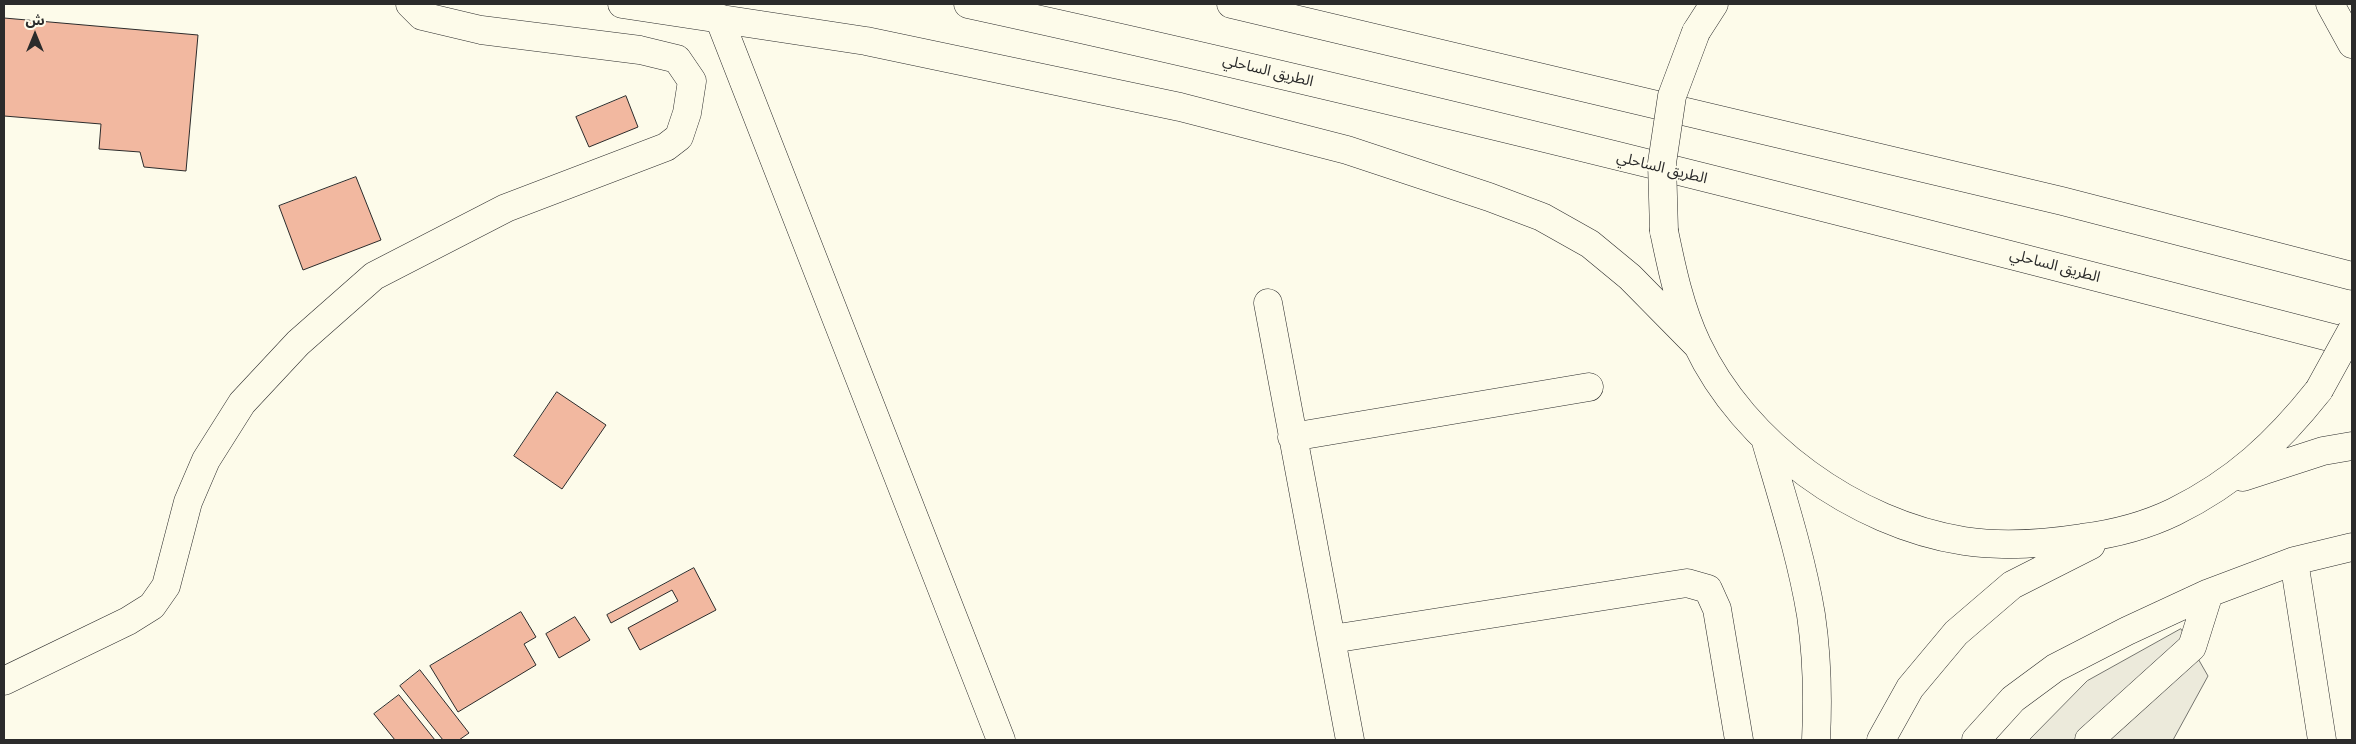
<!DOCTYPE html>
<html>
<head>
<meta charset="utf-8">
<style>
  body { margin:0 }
  #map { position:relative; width:2356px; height:744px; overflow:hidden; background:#fdfbea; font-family:"IBM Plex Sans","Noto Sans Arabic",sans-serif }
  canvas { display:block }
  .frame { position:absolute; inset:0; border:5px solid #2b2b2b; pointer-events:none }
  .north { position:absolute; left:10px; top:10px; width:50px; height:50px; -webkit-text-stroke:4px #fdfbea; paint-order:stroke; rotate:0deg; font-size:14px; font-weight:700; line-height:20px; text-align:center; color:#2b2b2b }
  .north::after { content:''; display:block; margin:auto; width:18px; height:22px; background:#2b2b2b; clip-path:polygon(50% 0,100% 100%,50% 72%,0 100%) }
</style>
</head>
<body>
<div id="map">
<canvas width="2356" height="744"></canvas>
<div class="frame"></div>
<div class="north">ش</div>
</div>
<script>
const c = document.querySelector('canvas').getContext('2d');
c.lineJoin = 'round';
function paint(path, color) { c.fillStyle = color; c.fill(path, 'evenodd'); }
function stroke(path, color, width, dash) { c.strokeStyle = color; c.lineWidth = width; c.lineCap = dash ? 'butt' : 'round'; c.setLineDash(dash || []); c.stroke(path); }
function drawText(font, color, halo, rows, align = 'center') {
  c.font = font + ' "IBM Plex Sans","Noto Sans Arabic",sans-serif'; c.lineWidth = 4; c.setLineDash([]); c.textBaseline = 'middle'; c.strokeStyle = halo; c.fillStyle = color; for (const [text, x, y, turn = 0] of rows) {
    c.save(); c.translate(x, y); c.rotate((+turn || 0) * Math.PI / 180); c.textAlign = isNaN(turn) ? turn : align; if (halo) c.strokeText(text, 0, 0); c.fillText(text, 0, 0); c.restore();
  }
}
const parking = new Path2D(`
  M 2181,629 L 2208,676 L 2173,740 L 2029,740 L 2087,681 Z`);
const building = new Path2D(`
  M 4,18 L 198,35 L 186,171 L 144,167 L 140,152 L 99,149 L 101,124 L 4,116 Z
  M 626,96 L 638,127 L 589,147 L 576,117 Z
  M 356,177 L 381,240 L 303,270 L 279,206 Z
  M 557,392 L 606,425 L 562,489 L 514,456 Z
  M 694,568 L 716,610 L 640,650 L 628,628 L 678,601 L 672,590 L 611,623 L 607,615 Z
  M 521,612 L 536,637 L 524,644 L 536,665 L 458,712 L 430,666 Z
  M 575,617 L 590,640 L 559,658 L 546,634 Z
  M 420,670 L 469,733 L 459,740 L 443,740 L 400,686 Z
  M 399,695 L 435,740 L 395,740 L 374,714 Z`);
const minor = new Path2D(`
  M 719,18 L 1001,740
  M 1268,303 L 1350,740
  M 1292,437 L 1589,387
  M 2294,561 L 2322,740
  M 1332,639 L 1687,583 L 1708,589 L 1717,609 L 1739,740
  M 4,681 L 128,621 L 152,606 L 166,586 L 188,502 L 206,460 L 242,403 L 298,343 L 374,276 L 506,208 L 666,147 L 679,137 L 687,113 L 692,81 L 677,59 L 640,50 L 481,30 L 422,16 L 410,4
  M 1976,740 L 2013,699 L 2055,668 L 2127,631 L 2209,593 L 2294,561 L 2352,547
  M 2089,740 L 2192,647 L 2209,593`);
const highway = new Path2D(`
  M 622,4 L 866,41 L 1180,107 L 1347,150 L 1489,197 L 1542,217 L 1590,244 L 1630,277 L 1697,345
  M 968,4 C 1432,105 1892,224 2352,343
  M 1231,4 L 2062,201 L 2352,276
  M 2330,4 L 2352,44
  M 1696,32 L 1714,4
  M 1664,231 C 1672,270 1680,308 1697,344 C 1744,444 1855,524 1964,541 C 2003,547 2043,544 2082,538 C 2113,534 2145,526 2174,512 C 2235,482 2277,443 2319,390
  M 1765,438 C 1782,497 1801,555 1811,615 C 1817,655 1818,699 1816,740
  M 2243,477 L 2323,451 L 2352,446
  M 1881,740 L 1910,688 L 1956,633 L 2012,585 L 2091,545`);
const highwayBridge = new Path2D(`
  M 1664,231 L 1662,163 L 1672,96 L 1696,32
  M 2319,390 L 2352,330`);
const streetNames = [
  ["الطريق الساحلي",1268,71,14],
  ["الطريق الساحلي",1662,168,14],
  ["الطريق الساحلي",2055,266,15]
];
paint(parking, '#eceadb');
stroke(parking, '#74746e', 1);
paint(building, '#f2b8a0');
stroke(building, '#2b2b2b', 1);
stroke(minor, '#2b2b2b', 29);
stroke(highway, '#2b2b2b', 29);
stroke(minor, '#fdfbea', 28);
stroke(highway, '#fdfbea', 28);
stroke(highwayBridge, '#2b2b2b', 29, []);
stroke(highwayBridge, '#fdfbea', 28);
drawText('15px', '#2b2b2b', '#fdfbea', streetNames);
</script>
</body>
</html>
